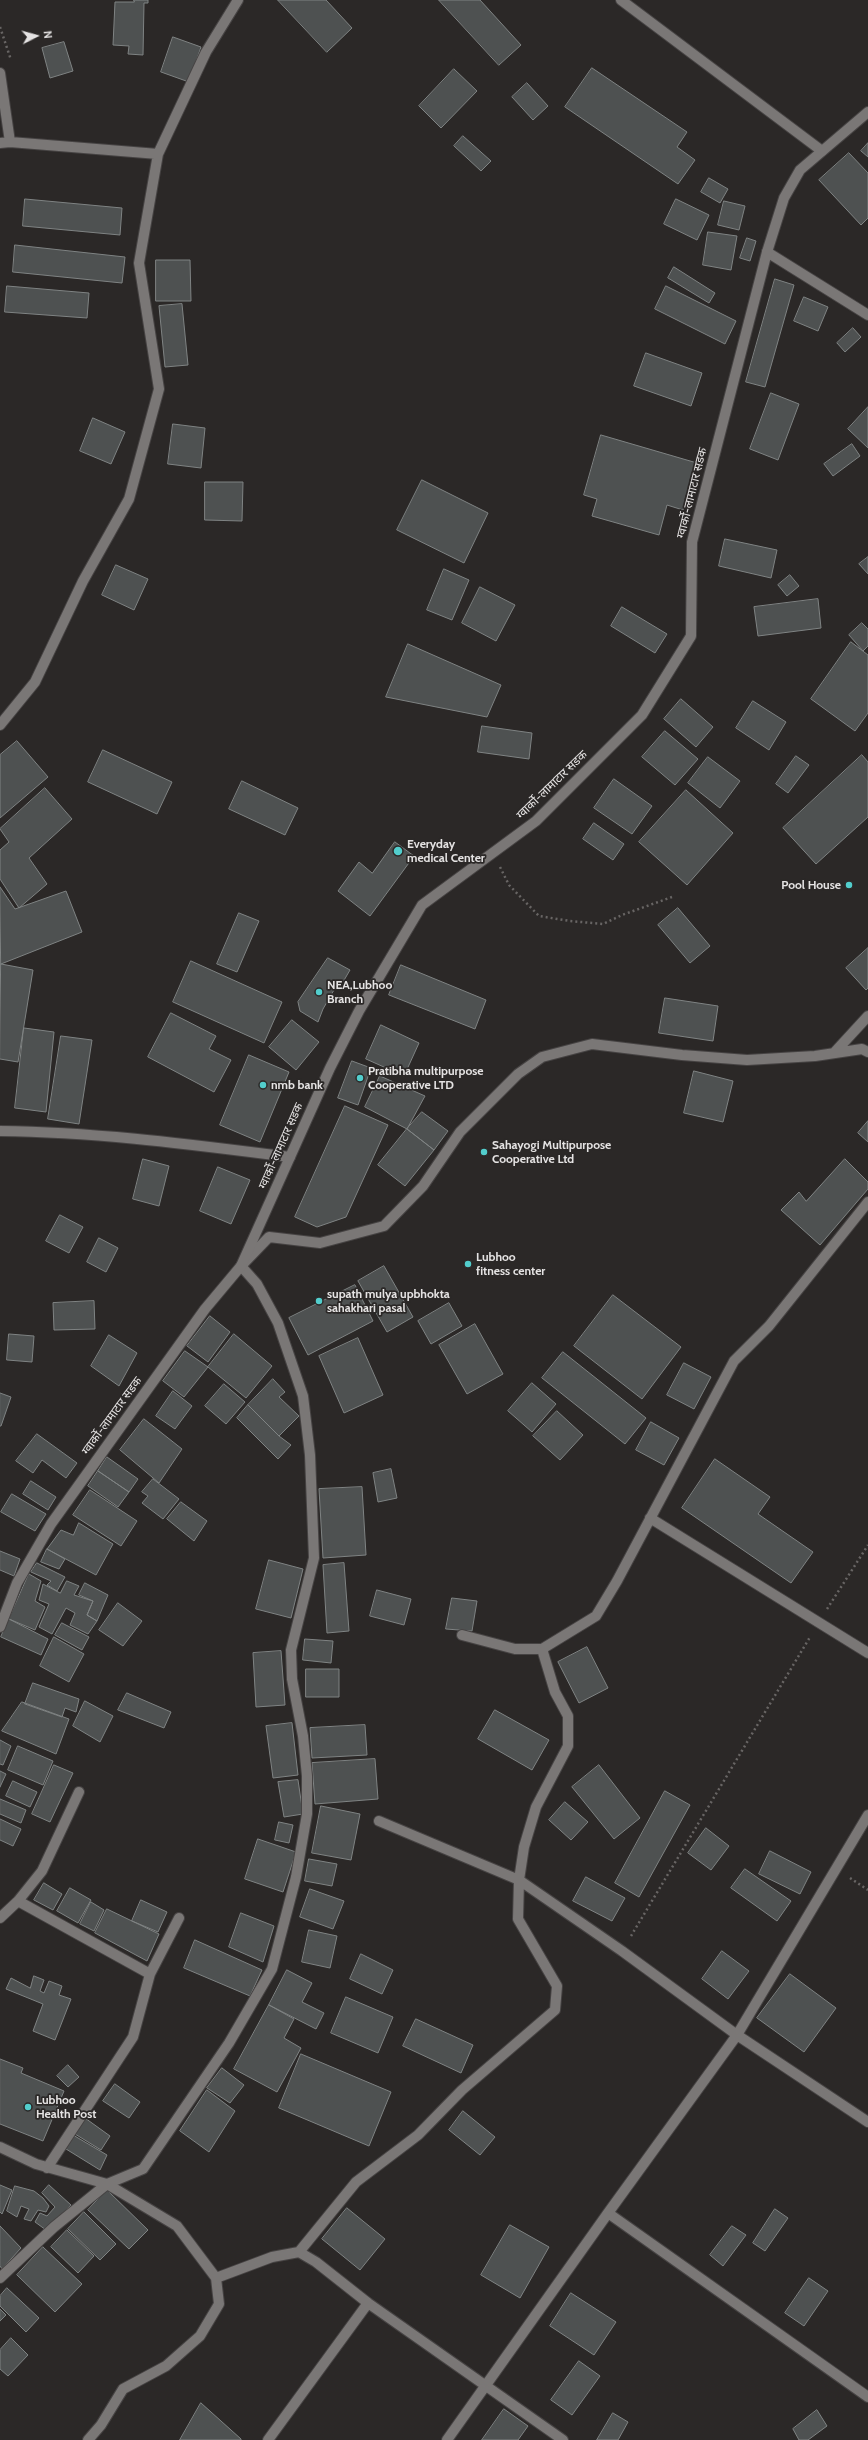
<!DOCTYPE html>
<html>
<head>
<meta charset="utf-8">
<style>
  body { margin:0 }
  #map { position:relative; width:868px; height:2440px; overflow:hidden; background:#2b2827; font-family:Cabin,sans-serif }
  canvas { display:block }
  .north { position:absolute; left:16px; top:16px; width:40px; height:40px; -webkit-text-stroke:3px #2b2827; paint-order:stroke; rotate:84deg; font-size:11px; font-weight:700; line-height:16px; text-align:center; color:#e5e3e3 }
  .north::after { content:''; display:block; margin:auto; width:14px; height:18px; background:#e5e3e3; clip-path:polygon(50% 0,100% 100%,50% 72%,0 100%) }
</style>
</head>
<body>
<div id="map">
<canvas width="868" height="2440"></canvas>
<div class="north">N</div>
</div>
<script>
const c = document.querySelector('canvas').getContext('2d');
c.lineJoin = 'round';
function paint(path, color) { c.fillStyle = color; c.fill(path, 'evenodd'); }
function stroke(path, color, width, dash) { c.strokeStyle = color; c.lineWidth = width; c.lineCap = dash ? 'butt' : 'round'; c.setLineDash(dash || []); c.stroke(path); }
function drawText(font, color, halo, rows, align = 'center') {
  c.font = font + ' Cabin,"Noto Sans Devanagari",sans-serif'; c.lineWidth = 3.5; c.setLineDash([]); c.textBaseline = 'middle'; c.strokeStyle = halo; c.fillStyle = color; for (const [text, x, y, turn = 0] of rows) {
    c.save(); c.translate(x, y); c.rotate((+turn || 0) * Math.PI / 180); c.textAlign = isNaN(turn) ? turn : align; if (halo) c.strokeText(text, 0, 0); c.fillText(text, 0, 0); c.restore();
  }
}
const building = new Path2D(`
  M 134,0 L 148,0 L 148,3 L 144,3 L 143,55 L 128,54 L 129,46 L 113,45 L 115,2 L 134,2 Z
  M 278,0 L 326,0 L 352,28 L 327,52 Z
  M 439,0 L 480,0 L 521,45 L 499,65 Z
  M 173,37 L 201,47 L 189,82 L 161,72 Z
  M 64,42 L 73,71 L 50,78 L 42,48 Z
  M 592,68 L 687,132 L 677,147 L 695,160 L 678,184 L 565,107 Z
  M 454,69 L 477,91 L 441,128 L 419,106 Z
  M 527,83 L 548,106 L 533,120 L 512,97 Z
  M 463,136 L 491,161 L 481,171 L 454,146 Z
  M 868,143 L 868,157 L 861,151 Z
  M 849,153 L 868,173 L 868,218 L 861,225 L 819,180 Z
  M 709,178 L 728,189 L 720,203 L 701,192 Z
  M 25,199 L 122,208 L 120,235 L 23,226 Z
  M 676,199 L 709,215 L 697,240 L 664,224 Z
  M 724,201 L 745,206 L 739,230 L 718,225 Z
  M 708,232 L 737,236 L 731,270 L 703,265 Z
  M 747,238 L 756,241 L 750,261 L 740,258 Z
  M 15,245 L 125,257 L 122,283 L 13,272 Z
  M 156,260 L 190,260 L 191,301 L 156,301 Z
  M 674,267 L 715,293 L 709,303 L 668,278 Z
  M 775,279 L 794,285 L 765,387 L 746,382 Z
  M 7,286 L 89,293 L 87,318 L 5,312 Z
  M 666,286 L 736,321 L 725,344 L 655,309 Z
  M 804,297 L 828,307 L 818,331 L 794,321 Z
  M 182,304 L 188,365 L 165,367 L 159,306 Z
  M 853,328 L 861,337 L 845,352 L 837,343 Z
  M 646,353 L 702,373 L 691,406 L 634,386 Z
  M 771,393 L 799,404 L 778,460 L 750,449 Z
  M 868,407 L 868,448 L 848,429 Z
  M 93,418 L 125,432 L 111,464 L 80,451 Z
  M 173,424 L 205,428 L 201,468 L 168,464 Z
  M 601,435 L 697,463 L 683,510 L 667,505 L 659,535 L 592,516 L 597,499 L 584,495 Z
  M 852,444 L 860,456 L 833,476 L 824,464 Z
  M 422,480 L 488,513 L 464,563 L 397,530 Z
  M 205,482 L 243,482 L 242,521 L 205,520 Z
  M 725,539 L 777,550 L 771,578 L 719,566 Z
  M 868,557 L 868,574 L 859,564 Z
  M 116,565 L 148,579 L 134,610 L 102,595 Z
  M 444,569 L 469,580 L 452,620 L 427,610 Z
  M 790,575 L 799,586 L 787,596 L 778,585 Z
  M 480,587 L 515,605 L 496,641 L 462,623 Z
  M 818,599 L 821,628 L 758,636 L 754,607 Z
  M 622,607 L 667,634 L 655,653 L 611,626 Z
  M 862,623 L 868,629 L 868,646 L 863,651 L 849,635 Z
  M 851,642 L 868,655 L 868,713 L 855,731 L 811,699 Z
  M 408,644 L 501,685 L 487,717 L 386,697 Z
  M 681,699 L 713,727 L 696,747 L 664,719 Z
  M 753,701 L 786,722 L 769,750 L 736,728 Z
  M 482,726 L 532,733 L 529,759 L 478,752 Z
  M 665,731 L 698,759 L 675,785 L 642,757 Z
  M 17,741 L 48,777 L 0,818 L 0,755 Z
  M 103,750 L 172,782 L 157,814 L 88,782 Z
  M 862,755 L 868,762 L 868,817 L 816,864 L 783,828 Z
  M 796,756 L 809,765 L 788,793 L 776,784 Z
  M 708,757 L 740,781 L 720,808 L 688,783 Z
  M 614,779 L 652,806 L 632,834 L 594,808 Z
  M 242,781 L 298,808 L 285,835 L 229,809 Z
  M 45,788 L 72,819 L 29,858 L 47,884 L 19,908 L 0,879 L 0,850 L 9,842 L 0,829 Z
  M 686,790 L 733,833 L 687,885 L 639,842 Z
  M 594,823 L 624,844 L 613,860 L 583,839 Z
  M 395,842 L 414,856 L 370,916 L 338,891 L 359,862 L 372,873 Z
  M 0,887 L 15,909 L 66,891 L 82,932 L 1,964 Z
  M 678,908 L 710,946 L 690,963 L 658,925 Z
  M 239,913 L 259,921 L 237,972 L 217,964 Z
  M 868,948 L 868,988 L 866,990 L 846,968 Z
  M 328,958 L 350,970 L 343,982 L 338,983 L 323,1009 L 318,1022 L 300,1011 L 298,1002 Z
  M 191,961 L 282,1002 L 264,1043 L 173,1002 Z
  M 1,964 L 33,970 L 18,1062 L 0,1059 Z
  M 401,965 L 486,1000 L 475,1029 L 389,995 Z
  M 665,998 L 718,1006 L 713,1041 L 659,1033 Z
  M 171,1013 L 216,1036 L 209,1049 L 231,1060 L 214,1092 L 148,1057 Z
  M 292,1020 L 319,1042 L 296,1070 L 269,1047 Z
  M 381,1025 L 419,1043 L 404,1076 L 366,1059 Z
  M 24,1028 L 54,1032 L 46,1112 L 15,1108 Z
  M 61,1036 L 92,1040 L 79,1124 L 48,1119 Z
  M 249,1055 L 289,1072 L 260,1142 L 220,1125 Z
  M 352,1061 L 371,1068 L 358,1105 L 338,1098 Z
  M 694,1071 L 733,1081 L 723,1122 L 684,1113 Z
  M 380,1076 L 425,1096 L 407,1129 L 365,1107 Z
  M 345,1106 L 388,1125 L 346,1217 L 317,1227 L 295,1217 Z
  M 422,1112 L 448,1131 L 434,1150 L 407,1129 Z
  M 868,1121 L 868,1142 L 858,1133 Z
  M 407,1129 L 434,1150 L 405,1186 L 378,1165 Z
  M 143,1159 L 169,1166 L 159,1206 L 133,1199 Z
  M 845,1159 L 868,1182 L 868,1189 L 820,1245 L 781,1210 L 799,1192 L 806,1201 Z
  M 218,1167 L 250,1180 L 231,1224 L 200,1211 Z
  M 60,1215 L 83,1227 L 69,1253 L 46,1241 Z
  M 99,1238 L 118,1248 L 106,1272 L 87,1262 Z
  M 384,1266 L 413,1317 L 387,1332 L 358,1281 Z
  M 355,1285 L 373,1321 L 308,1355 L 289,1318 Z
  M 613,1295 L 681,1347 L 642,1399 L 574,1346 Z
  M 94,1301 L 95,1329 L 54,1330 L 53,1303 Z
  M 449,1303 L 462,1326 L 431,1344 L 418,1321 Z
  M 210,1316 L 230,1332 L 208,1362 L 187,1346 Z
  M 475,1324 L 503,1374 L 467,1394 L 439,1345 Z
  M 9,1334 L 34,1336 L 32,1362 L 7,1360 Z
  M 234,1334 L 272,1366 L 246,1398 L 208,1367 Z
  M 109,1335 L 137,1353 L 119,1386 L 91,1366 Z
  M 358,1338 L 383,1395 L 344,1413 L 319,1356 Z
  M 185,1351 L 208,1367 L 184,1397 L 163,1381 Z
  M 563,1352 L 646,1418 L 625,1444 L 542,1378 Z
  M 684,1363 L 711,1377 L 694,1409 L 667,1395 Z
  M 273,1379 L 285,1392 L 279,1397 L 299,1416 L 279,1436 L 248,1405 Z
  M 532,1383 L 556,1404 L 532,1432 L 508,1411 Z
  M 224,1384 L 245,1402 L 226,1424 L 205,1406 Z
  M 173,1391 L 192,1406 L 175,1429 L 156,1416 Z
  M 0,1393 L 11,1397 L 1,1426 L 0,1426 Z
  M 248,1405 L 279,1436 L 291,1445 L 278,1459 L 237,1418 Z
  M 557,1411 L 583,1435 L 560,1460 L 533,1436 Z
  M 144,1419 L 182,1449 L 159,1483 L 120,1450 Z
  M 651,1422 L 679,1438 L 664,1465 L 636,1450 Z
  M 37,1434 L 77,1463 L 66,1478 L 42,1460 L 33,1473 L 16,1461 Z
  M 107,1457 L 138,1479 L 129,1492 L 98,1471 Z
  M 715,1459 L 770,1497 L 758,1514 L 813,1552 L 791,1583 L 682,1508 Z
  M 391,1469 L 397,1498 L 378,1502 L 373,1473 Z
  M 98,1471 L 129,1492 L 118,1507 L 88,1486 Z
  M 153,1479 L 179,1499 L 163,1519 L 142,1503 L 148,1496 L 142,1492 Z
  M 31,1481 L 56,1497 L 48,1510 L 23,1494 Z
  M 362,1487 L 366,1555 L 323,1558 L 319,1489 Z
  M 90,1490 L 137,1521 L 121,1546 L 73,1515 Z
  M 12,1494 L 46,1514 L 35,1531 L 1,1512 Z
  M 181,1502 L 207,1521 L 194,1541 L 167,1519 Z
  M 79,1523 L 113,1544 L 96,1575 L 47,1549 L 61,1530 L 73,1535 Z
  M 47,1549 L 65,1559 L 59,1569 L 41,1562 Z
  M 0,1551 L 20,1559 L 14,1576 L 0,1570 Z
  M 269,1560 L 303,1569 L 291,1618 L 256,1609 Z
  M 37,1563 L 65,1577 L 57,1591 L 47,1585 L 51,1581 L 31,1572 Z
  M 344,1563 L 349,1631 L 327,1633 L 323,1565 Z
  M 29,1574 L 41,1581 L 35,1601 L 45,1607 L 35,1630 L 9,1619 Z
  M 67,1581 L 79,1586 L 74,1595 L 93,1601 L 87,1615 L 97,1621 L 88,1634 L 70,1625 L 75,1613 L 66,1608 L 52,1634 L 39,1627 L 49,1604 L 39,1600 L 43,1584 L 60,1593 Z
  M 85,1583 L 108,1595 L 97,1621 L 87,1615 L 93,1601 L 79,1595 Z
  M 377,1590 L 411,1599 L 404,1625 L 370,1616 Z
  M 452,1598 L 477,1601 L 472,1631 L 446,1629 Z
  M 118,1603 L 142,1621 L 123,1646 L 99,1630 Z
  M 9,1619 L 48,1639 L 41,1655 L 1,1637 Z
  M 62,1623 L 89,1637 L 82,1650 L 55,1635 Z
  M 54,1637 L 84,1654 L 69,1682 L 40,1666 Z
  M 305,1639 L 333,1641 L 331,1663 L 303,1660 Z
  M 587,1647 L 608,1688 L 579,1703 L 558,1662 Z
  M 281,1651 L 285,1705 L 256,1707 L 253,1653 Z
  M 306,1669 L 339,1669 L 339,1697 L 306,1697 Z
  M 33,1683 L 79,1699 L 76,1712 L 65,1708 L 62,1717 L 25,1704 Z
  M 127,1693 L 171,1712 L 164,1728 L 118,1710 Z
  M 85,1701 L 113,1716 L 100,1742 L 73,1726 Z
  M 22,1702 L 69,1719 L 56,1754 L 2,1731 Z
  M 495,1710 L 549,1740 L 532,1770 L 478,1739 Z
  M 292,1723 L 298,1775 L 273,1778 L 266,1726 Z
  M 365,1725 L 367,1755 L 312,1758 L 310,1728 Z
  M 0,1740 L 11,1746 L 3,1765 L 0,1764 Z
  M 18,1746 L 53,1761 L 43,1785 L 8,1770 Z
  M 375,1759 L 378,1799 L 315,1804 L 312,1763 Z
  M 54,1765 L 73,1773 L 50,1822 L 32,1814 Z
  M 599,1765 L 640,1818 L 614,1839 L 572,1787 Z
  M 0,1771 L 6,1774 L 0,1787 Z
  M 298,1780 L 303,1814 L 284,1817 L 278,1782 Z
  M 13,1781 L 37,1792 L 30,1807 L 6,1796 Z
  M 665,1791 L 690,1805 L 639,1897 L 615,1883 Z
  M 0,1799 L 26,1810 L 21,1823 L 0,1814 Z
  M 565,1802 L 588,1822 L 571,1840 L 549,1820 Z
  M 321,1806 L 360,1814 L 351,1860 L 312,1853 Z
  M 0,1819 L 21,1829 L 13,1846 L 0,1840 Z
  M 279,1822 L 293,1825 L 289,1843 L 275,1840 Z
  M 706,1828 L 729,1846 L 711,1870 L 688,1853 Z
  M 258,1839 L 296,1852 L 283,1892 L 245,1879 Z
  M 770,1851 L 811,1872 L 800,1894 L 759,1874 Z
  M 309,1859 L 337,1864 L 332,1886 L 305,1881 Z
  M 745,1869 L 791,1901 L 777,1921 L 731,1888 Z
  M 586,1877 L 625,1898 L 612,1921 L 573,1901 Z
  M 44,1883 L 62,1894 L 53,1910 L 34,1900 Z
  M 70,1888 L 91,1900 L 78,1923 L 57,1911 Z
  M 310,1889 L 344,1901 L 333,1929 L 300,1917 Z
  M 141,1900 L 167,1912 L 158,1932 L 132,1921 Z
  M 91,1902 L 104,1910 L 94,1931 L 80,1924 Z
  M 107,1909 L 159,1934 L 147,1961 L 95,1933 Z
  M 241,1913 L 274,1926 L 263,1962 L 229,1947 Z
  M 309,1930 L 337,1936 L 330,1968 L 302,1962 Z
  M 195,1940 L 262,1970 L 250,1996 L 184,1968 Z
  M 722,1951 L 749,1971 L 728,1999 L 702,1979 Z
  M 361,1954 L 393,1970 L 382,1994 L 350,1979 Z
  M 287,1970 L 312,1983 L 302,2002 L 324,2013 L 316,2029 L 269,2005 Z
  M 790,1974 L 836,2008 L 804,2052 L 757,2018 Z
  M 34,1976 L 44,1980 L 40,1991 L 44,1993 L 49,1981 L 62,1986 L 59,1995 L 71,1999 L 55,2040 L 33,2031 L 43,2004 L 6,1989 L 11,1978 L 30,1988 Z
  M 346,1997 L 393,2017 L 378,2053 L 331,2033 Z
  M 269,2005 L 294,2019 L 284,2038 L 301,2048 L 277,2092 L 234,2069 Z
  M 416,2019 L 473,2045 L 461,2073 L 403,2046 Z
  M 301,2054 L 391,2092 L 369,2146 L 279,2108 Z
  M 0,2059 L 23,2068 L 21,2073 L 64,2091 L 43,2141 L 0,2124 Z
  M 68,2065 L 79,2077 L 68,2087 L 57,2076 Z
  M 222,2068 L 244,2085 L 230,2103 L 207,2088 Z
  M 115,2084 L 140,2102 L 129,2118 L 103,2101 Z
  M 207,2090 L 235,2111 L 209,2152 L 180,2131 Z
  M 463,2111 L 495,2137 L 480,2155 L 449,2130 Z
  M 85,2118 L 110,2136 L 101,2150 L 75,2134 Z
  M 73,2135 L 107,2155 L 100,2170 L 66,2149 Z
  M 0,2185 L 12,2190 L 2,2214 L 0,2212 Z
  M 49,2185 L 71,2205 L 46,2230 L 35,2222 L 40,2213 L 47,2216 L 55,2207 L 42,2193 Z
  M 15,2186 L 34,2191 L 43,2198 L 49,2206 L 46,2212 L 38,2210 L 31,2221 L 24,2219 L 29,2209 L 21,2206 L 17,2217 L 7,2211 Z
  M 107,2190 L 148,2230 L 129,2249 L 88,2210 Z
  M 347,2208 L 385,2239 L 360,2270 L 322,2239 Z
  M 775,2209 L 788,2218 L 765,2251 L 753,2243 Z
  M 84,2212 L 116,2244 L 100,2260 L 68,2229 Z
  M 510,2225 L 549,2247 L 520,2298 L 481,2275 Z
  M 0,2226 L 21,2248 L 2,2269 L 0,2266 Z
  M 732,2226 L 746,2235 L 723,2266 L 710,2255 Z
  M 67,2230 L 94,2256 L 78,2273 L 51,2247 Z
  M 43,2247 L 82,2284 L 55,2312 L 17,2275 Z
  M 809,2278 L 828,2291 L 804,2326 L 785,2313 Z
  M 7,2288 L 39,2318 L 26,2332 L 0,2306 L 0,2296 Z
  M 571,2293 L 616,2322 L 594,2355 L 550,2326 Z
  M 0,2309 L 6,2315 L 0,2321 Z
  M 11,2338 L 28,2355 L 8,2376 L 0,2369 L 0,2350 Z
  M 579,2361 L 600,2376 L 572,2415 L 551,2400 Z
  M 201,2403 L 241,2439 L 241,2440 L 180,2440 Z
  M 504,2409 L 528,2426 L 518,2440 L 482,2440 Z
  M 817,2410 L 827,2426 L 808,2440 L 799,2440 L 793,2429 Z
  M 613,2413 L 628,2422 L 618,2440 L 597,2440 Z`);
const path = new Path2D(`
  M 0,27 L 11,60
  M 500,867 L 509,885 L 539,916 L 570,921 L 603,924 L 622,915 L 672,897
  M 827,1609 L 868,1545
  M 850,1878 L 868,1890
  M 631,1936 L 810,1637`);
const lane = new Path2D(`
  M 462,1635 L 515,1649 L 542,1649`);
const street = new Path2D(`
  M 621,0 L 822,151
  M 0,73 L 10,142
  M 0,143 L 10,142 L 158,154
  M 767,252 L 868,315
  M 0,725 L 35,682 L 83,581 L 129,499 L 159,389 L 139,263 L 158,154 L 206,52 L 238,0
  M 834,1053 L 868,1016
  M 0,1131 C 98,1132 194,1145 290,1157
  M 650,1518 L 868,1653
  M 379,1821 L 519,1880 L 622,1951 L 737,2035 L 868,2122
  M 18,1901 L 150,1974
  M 0,1918 L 18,1901 L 42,1871 L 79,1792
  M 0,2147 L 36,2164 L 107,2184 L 177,2226 L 216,2278 L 219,2304 L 200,2336 L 166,2366 L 123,2389 L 101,2425 L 88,2440
  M 47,2168 L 133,2037 L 150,1974 L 179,1918
  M 608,2213 L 868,2397
  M 299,2252 L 356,2182 L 418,2135 L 462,2090 L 555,2010 L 557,1986 L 518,1919 L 519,1880 L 524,1847 L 536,1807 L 568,1746 L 568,1716 L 555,1692 L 542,1649 L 596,1616 L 617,1581 L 734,1361 L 769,1326 L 868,1202
  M 0,2278 L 54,2227 L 107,2184 L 143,2169 L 229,2043 L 272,1969 L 296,1877 L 307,1814 L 307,1776 L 303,1736 L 292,1679 L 291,1650 L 314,1558 L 310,1455 L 303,1396 L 278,1323 L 257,1284 L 241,1266 L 269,1237 L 320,1243 L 384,1226 L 423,1186 L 460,1132 L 518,1074 L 542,1057 L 592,1044 L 682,1055 L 747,1060 L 815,1056 L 862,1049 L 868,1052
  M 216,2278 L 272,2257 L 299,2252 L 316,2262 L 368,2303 L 563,2440
  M 268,2440 L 368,2303
  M 447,2440 L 608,2213 L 737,2035 L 868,1815`);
const secondary = new Path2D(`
  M 0,1627 L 17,1583 L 51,1524 L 205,1309 L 241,1266 L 330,1068 L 359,1011 L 422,905 L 536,821 L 642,715 L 691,636 L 692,542 L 767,252 L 784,198 L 800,170 L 868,112`);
const markers = [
  [398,851,5,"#52cdcc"],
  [849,885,4,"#52cdcc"],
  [319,992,4,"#52cdcc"],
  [360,1078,4,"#52cdcc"],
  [263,1085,4,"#52cdcc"],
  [484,1152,4,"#52cdcc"],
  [468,1264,4,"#52cdcc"],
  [319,1301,4,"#52cdcc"],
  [28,2107,4,"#52cdcc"]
];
const streetNames = [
  ["ग्वार्को-लामाटार सडक",692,493,-76],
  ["ग्वार्को-लामाटार सडक",552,785,-44],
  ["ग्वार्को-लामाटार सडक",281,1146,-66],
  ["ग्वार्को-लामाटार सडक",112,1416,-54]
];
const poiNames = [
  ["Everyday",407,844],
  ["medical Center",407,858],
  ["Pool House",841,885,"right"],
  ["NEA,Lubhoo",327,985],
  ["Branch",327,999],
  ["Pratibha multipurpose",368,1071],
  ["Cooperative LTD",368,1085],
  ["nmb bank",271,1085],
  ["Sahayogi Multipurpose",492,1145],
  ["Cooperative Ltd",492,1159],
  ["Lubhoo",476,1257],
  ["fitness center",476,1271],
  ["supath mulya upbhokta",327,1294],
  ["sahakhari pasal",327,1308],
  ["Lubhoo",36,2100],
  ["Health Post",36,2114]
];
paint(building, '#4e5151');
stroke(building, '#7f8383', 1);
stroke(lane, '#464343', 12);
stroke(street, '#464343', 12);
stroke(secondary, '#464343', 12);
stroke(path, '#686564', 2.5, [2, 3]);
stroke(lane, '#7a7776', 10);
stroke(street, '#7a7776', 10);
stroke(secondary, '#7a7776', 10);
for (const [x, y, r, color] of markers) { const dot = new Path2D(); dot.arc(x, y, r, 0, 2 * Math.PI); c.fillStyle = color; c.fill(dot); stroke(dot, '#2b2827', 1.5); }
drawText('12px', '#e5e3e3', '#2b2827', streetNames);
drawText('bold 12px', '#e5e3e3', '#2b2827', poiNames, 'left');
</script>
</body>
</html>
